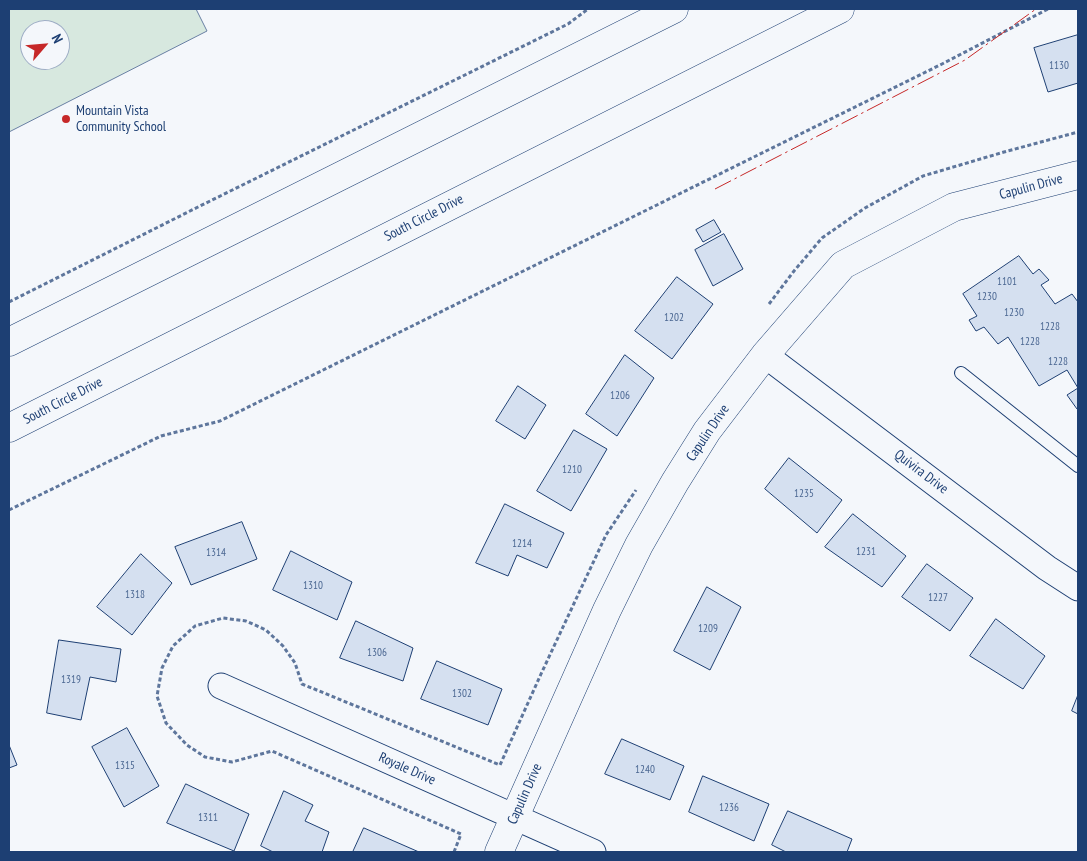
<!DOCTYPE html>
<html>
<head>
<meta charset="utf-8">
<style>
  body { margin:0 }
  #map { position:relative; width:1087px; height:861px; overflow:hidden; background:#f4f7fb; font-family:"PT Sans Narrow",sans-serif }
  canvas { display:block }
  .frame { position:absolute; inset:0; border:10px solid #1d3f73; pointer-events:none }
  .north { position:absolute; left:20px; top:20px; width:50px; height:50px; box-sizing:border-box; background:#f4f7fb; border:1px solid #9eadc5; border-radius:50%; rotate:63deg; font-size:14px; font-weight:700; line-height:20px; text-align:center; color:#1d3f73 }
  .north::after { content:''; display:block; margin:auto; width:18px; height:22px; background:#c62828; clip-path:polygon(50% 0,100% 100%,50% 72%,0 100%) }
</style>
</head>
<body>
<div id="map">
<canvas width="1087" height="861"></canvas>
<div class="frame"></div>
<div class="north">N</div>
</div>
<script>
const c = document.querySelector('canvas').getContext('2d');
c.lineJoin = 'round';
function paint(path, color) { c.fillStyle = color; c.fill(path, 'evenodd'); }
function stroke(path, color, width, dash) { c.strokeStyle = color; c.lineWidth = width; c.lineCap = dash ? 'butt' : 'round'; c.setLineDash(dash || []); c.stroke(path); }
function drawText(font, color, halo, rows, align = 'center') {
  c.font = font + ' "PT Sans Narrow",sans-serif'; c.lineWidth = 4; c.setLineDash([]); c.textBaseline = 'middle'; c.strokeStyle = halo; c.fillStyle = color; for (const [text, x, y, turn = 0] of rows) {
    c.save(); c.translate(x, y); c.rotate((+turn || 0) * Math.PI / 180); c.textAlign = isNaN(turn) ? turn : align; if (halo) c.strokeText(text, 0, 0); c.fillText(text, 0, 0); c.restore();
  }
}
const green = new Path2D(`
  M 9,9 L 196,9 L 207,31 L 9,132 ZM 30,30 L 60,30 L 60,60 L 30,60 Z`);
const building = new Path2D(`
  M 1078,35 L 1078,83 L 1048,92 L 1034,48 Z
  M 714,220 L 721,232 L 703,242 L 696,230 Z
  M 724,234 L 743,269 L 713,286 L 695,250 Z
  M 1019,256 L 1033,274 L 1039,269 L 1049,280 L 1041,285 L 1055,304 L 1072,294 L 1078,302 L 1078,408 L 1077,409 L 1067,395 L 1078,388 L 1067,370 L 1039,386 L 1008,337 L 998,344 L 984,327 L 976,331 L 969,320 L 977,316 L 963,294 Z
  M 677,277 L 713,304 L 672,359 L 635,331 Z
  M 625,355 L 654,378 L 617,436 L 586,414 Z
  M 518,386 L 546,405 L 525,439 L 496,421 Z
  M 574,430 L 607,449 L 571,511 L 537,491 Z
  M 789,458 L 842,500 L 817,533 L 765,489 Z
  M 505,504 L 564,533 L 547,568 L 517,555 L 508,576 L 476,563 Z
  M 853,514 L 906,556 L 882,587 L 825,547 Z
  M 242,522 L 257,559 L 191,585 L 175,547 Z
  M 291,551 L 352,582 L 337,620 L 273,590 Z
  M 141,554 L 172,583 L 132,635 L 97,607 Z
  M 927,564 L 973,598 L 950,631 L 902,597 Z
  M 707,587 L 741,607 L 710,670 L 674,651 Z
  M 996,619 L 1045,656 L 1023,689 L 970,656 Z
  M 356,621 L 413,648 L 403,681 L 340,658 Z
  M 59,640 L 121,649 L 116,682 L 90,677 L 81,720 L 47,713 Z
  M 437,661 L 502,689 L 488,725 L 421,699 Z
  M 1078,695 L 1078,714 L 1072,711 Z
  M 127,728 L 159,786 L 124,807 L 92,747 Z
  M 622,739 L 684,766 L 670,800 L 605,774 Z
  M 9,745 L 17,765 L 9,768 Z
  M 703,776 L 769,804 L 754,841 L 689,812 Z
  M 186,784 L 249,814 L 234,851 L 167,823 Z
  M 284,791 L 313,805 L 305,821 L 329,832 L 322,852 L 273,852 L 261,846 Z
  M 788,811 L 852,839 L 847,852 L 786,852 L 772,845 Z
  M 364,828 L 419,852 L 353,852 Z`);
const path = new Path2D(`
  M 9,302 L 198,207 L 568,24 L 588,9
  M 769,304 L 794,271 L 822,238 L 865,208 L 923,176 L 1004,152 L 1078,132
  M 9,510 L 161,436 L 220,421 L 942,64 L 1048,9
  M 454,852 L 461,834 L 272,751 L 232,762 L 205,757 L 187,745 L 166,723 L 157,696 L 162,668 L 173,646 L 195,626 L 223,618 L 246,621 L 266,630 L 283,646 L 295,663 L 302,684 L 500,765 L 541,674 L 606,535 L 636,490`);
const service = new Path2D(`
  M 961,373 L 1078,466`);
const minor = new Path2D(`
  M 765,355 L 1047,568 L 1078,588
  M 221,686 L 593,852`);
const tertiary = new Path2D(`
  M 499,852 L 607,610 L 639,545 L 675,482 L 707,431 L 765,355 L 843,265 L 954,207 L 1078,175`);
const primary = new Path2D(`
  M 9,342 L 674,9
  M 9,428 L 840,9`);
const power = new Path2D(`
  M 715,189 L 965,60 L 1036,9`);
const markers = [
  [66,119,5,"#c62828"]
];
const numberNames = [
  ["1130",1059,66],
  ["1101",1007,282],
  ["1230",987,297],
  ["1230",1014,313],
  ["1202",674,318],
  ["1228",1050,327],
  ["1228",1030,342],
  ["1228",1058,362],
  ["1206",620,396],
  ["1210",572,470],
  ["1235",804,494],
  ["1214",522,544],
  ["1231",866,552],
  ["1314",216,553],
  ["1310",313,586],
  ["1318",135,595],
  ["1227",938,598],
  ["1209",708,629],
  ["1306",377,653],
  ["1319",71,680],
  ["1302",462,694],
  ["1315",125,766],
  ["1240",645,770],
  ["1236",729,808],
  ["1311",208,818]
];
const poiNames = [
  ["Mountain Vista",76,111],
  ["Community School",76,127]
];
const streetNames = [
  ["Capulin Drive",1031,187,-15],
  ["South Circle Drive",424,218,-27],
  ["South Circle Drive",63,401,-27],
  ["Capulin Drive",708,433,-56],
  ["Quivira Drive",921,472,37],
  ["Royale Drive",407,769,24],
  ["Capulin Drive",525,794,-66]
];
paint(green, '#d7e8df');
stroke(green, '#687fa3', 1);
paint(building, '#d5e0f0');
stroke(building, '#1d3f73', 1);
stroke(service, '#1d3f73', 14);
stroke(minor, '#1d3f73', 27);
stroke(tertiary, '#1d3f73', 29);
stroke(primary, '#1d3f73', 29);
stroke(path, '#5e769c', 3, [4, 2.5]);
stroke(service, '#f4f7fb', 12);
stroke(minor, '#f4f7fb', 25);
stroke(tertiary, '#f4f7fb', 28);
stroke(primary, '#f4f7fb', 28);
stroke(power, '#c62828', 1, [18, 4, 2.5, 4]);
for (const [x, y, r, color] of markers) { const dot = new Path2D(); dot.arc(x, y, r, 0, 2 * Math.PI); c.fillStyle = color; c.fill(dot); stroke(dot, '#f4f7fb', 2); }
drawText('11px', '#4b6792', null, numberNames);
drawText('14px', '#1d3f73', '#f4f7fb', poiNames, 'left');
drawText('14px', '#1d3f73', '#f4f7fb', streetNames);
</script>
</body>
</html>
